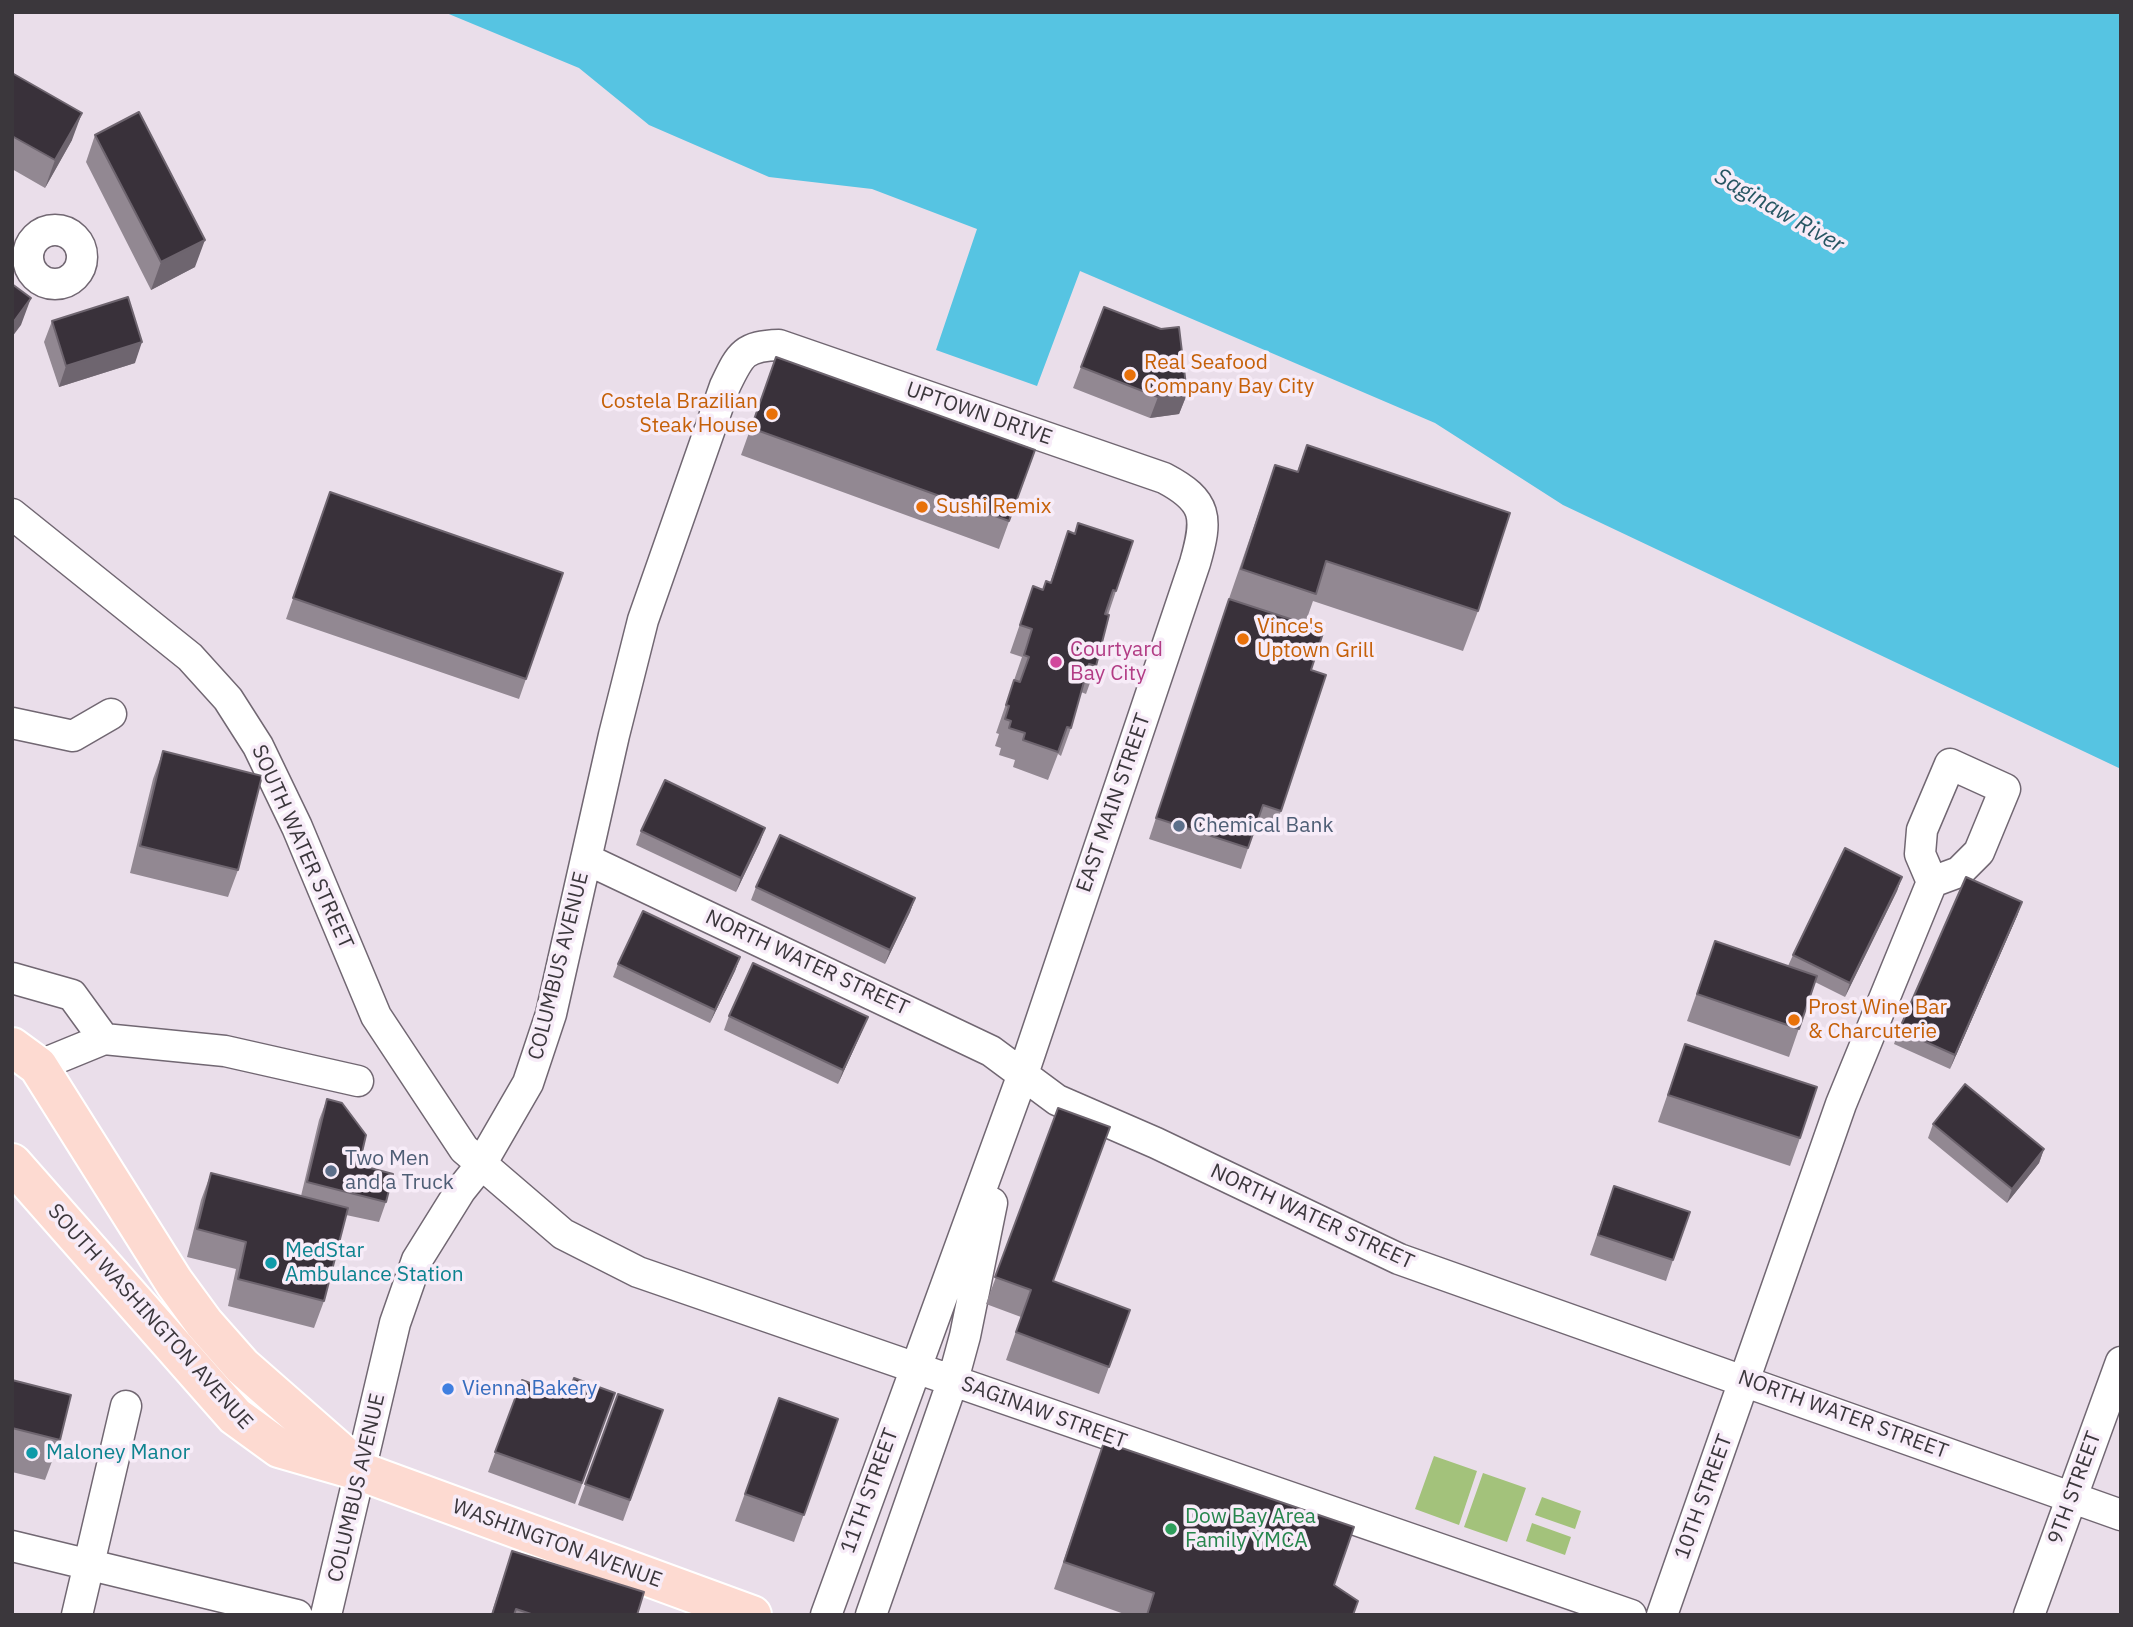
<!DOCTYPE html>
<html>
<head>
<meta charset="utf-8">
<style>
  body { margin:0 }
  #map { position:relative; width:2133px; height:1627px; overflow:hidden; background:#eadeea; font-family:"IBM Plex Sans",sans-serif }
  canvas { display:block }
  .frame { position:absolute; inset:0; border:14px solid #3b373c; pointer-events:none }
</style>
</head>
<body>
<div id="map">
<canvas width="2133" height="1627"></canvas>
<div class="frame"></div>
</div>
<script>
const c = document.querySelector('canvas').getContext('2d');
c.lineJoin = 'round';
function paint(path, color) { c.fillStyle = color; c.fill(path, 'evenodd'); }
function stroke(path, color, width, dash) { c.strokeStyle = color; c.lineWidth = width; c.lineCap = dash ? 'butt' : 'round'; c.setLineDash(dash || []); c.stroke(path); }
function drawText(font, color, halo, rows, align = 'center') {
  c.font = font + ' "IBM Plex Sans",sans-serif'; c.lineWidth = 7; c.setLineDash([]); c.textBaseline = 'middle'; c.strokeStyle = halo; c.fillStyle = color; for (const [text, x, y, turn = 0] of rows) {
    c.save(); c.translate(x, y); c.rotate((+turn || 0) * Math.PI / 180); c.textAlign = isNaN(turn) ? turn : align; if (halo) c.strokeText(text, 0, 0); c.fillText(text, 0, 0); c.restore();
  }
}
const green = new Path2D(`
  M 1434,1456 L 1477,1471 L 1459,1525 L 1415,1509 Z
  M 1483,1473 L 1526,1488 L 1507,1542 L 1464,1527 Z
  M 1542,1497 L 1581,1511 L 1575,1529 L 1535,1515 Z
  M 1532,1523 L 1571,1537 L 1565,1555 L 1526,1541 Z`);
const water = new Path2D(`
  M 444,12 L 2121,12 L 2121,769 L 1563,505 L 1435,423 L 1080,271 L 1037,386 L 936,350 L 977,229 L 872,189 L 769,177 L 649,125 L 579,68 Z`);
const minor = new Path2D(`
  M28 257a27 27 0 1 1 54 0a27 27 0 1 1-54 0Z
  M 12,514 L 190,657 L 228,699 L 258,746 L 297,827 L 376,1016 L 464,1149 L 563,1234 L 638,1272 L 1631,1615
  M 12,723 L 73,736 L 111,714
  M 586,859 L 991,1051 L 1057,1100 L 1156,1143 L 1399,1259 L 2121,1515
  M 12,978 L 72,995 L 104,1039
  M 38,1066 L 104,1039 L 225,1051 L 358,1081
  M 12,1546 L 297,1615
  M 77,1615 L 126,1406
  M 326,1615 L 395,1323 L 417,1260 L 460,1191 L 480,1166 L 528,1083 L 551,1014 L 614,735 L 643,620 L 725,386 C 740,355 743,346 779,345 L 1164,478 C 1208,501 1208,518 1195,563 L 1023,1074 L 826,1615
  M 871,1615 L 953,1380 L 965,1336 L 992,1203
  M 1662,1615 L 1841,1104 L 1932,882 L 1959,872 L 1979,852 L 2005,789 L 1950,764 L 1922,830 L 1920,854 L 1932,882
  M 2029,1615 L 2121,1362`);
const major = new Path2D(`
  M 12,1047 L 38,1066 L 174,1282 L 204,1323 L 242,1366 L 356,1466
  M 12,1163 L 235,1416 L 279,1448 L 362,1472 L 752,1615`);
const wall = new Path2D(`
  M 12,73 L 72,140 L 45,188 L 12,169 Z
  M 95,135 L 195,267 L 151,290 L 86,162 Z
  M 1104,307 L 1161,329 L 1187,394 L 1179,414 L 1150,418 L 1073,388 Z
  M 52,321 L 135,363 L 59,387 L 44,342 Z
  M 776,357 L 1035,450 L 999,549 L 741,455 Z
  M 1307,445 L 1478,611 L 1463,651 L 1313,601 L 1305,624 L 1311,670 L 1281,811 L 1273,831 L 1256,825 L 1241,869 L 1149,839 L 1222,619 L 1275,465 L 1297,472 Z
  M 330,492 L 563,573 L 519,699 L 286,619 Z
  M 1078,523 L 1116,591 L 1108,615 L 1096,666 L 1086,694 L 1081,692 L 1071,728 L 1061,756 L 1058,754 L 1048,780 L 1013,767 L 1015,760 L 999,755 L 1001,748 L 995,746 L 999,734 L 996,733 L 1022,657 L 1010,653 L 1033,586 L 1043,589 L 1050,583 L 1068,531 L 1074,534 Z
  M 163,751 L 238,870 L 228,897 L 130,873 L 153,779 Z
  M 641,831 L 760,842 L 736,892 L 636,845 Z
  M 1902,877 L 1897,891 L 1845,997 L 1815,982 L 1789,1057 L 1687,1021 L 1715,941 L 1788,966 L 1793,955 Z
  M 756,887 L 915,898 L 910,912 L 885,964 L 751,900 Z
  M 2022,902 L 2017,916 L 1950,1069 L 1894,1044 L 1899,1030 Z
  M 740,957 L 735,971 L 710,1023 L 613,977 L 618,964 Z
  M 729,1016 L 862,1031 L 838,1084 L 724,1030 Z
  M 1685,1044 L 1800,1138 L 1790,1166 L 1658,1122 Z
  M 327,1099 L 359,1165 L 386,1202 L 379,1222 L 346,1215 L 324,1301 L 314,1328 L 228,1306 L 236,1269 L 187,1257 L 201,1200 L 211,1173 L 301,1196 L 319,1120 Z
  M 1058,1108 L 1053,1281 L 1130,1310 L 1099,1394 L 1006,1360 L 1021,1317 L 986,1304 Z
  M 1933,1124 L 2044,1149 L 2039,1163 L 2007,1203 L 1928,1138 Z
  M 1614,1186 L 1673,1260 L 1666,1281 L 1590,1255 Z
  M 12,1380 L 60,1440 L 45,1480 L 12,1472 Z
  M 522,1380 L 567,1397 L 615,1393 L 575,1504 L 488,1472 Z
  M 618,1394 L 663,1410 L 623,1521 L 578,1505 Z
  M 779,1398 L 838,1419 L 794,1542 L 735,1521 Z
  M 1104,1442 L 1334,1585 L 1353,1615 L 1127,1615 L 1054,1589 Z
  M 512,1551 L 637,1615 L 491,1615 Z`);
const shadedWall = new Path2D(`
  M 82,113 L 72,140 L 45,188 L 55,160 Z
  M 205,240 L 195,267 L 151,290 L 161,262 Z
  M 31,298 L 21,325 L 12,337 L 12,324 Z
  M 142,342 L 135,363 L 59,387 L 66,366 Z
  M 1187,394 L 1179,414 L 1150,418 L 1158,397 Z
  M 765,828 L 760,842 L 736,892 L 741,878 Z
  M 1902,877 L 1897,891 L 1845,997 L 1850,983 Z
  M 915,898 L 910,912 L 885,964 L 890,950 Z
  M 2022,902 L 2017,916 L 1950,1069 L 1955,1055 Z
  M 740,957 L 735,971 L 710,1023 L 715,1010 Z
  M 868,1017 L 862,1031 L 838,1084 L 843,1070 Z
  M 2044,1149 L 2039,1163 L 2007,1203 L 2012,1189 Z`);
const building = new Path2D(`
  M 12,73 L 82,113 L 55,160 L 12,136 Z
  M 139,112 L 205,240 L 161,262 L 95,135 Z
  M 12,284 L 31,298 L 12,324 Z
  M 128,297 L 142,342 L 66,366 L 52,321 Z
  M 1104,307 L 1161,329 L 1179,327 L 1187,394 L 1158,397 L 1081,367 Z
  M 776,357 L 1035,450 L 1009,521 L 751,428 Z
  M 1307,445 L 1510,513 L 1478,611 L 1326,561 L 1316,594 L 1241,569 L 1275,465 L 1298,472 Z
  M 330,492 L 563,573 L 526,679 L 293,598 Z
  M 1078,523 L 1133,541 L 1116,591 L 1113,590 L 1105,614 L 1109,615 L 1096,666 L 1089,664 L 1071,728 L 1067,727 L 1058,752 L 1023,740 L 1025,733 L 1009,728 L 1011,721 L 1005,719 L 1009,706 L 1006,705 L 1014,680 L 1020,682 L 1029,657 L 1024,655 L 1032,629 L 1020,625 L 1033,586 L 1043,590 L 1046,581 L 1051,583 L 1068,531 L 1075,534 Z
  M 1229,599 L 1324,630 L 1311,670 L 1326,675 L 1281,811 L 1263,805 L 1248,848 L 1156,818 Z
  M 163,751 L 262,776 L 238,870 L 140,846 Z
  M 665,780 L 765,828 L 741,878 L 641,831 Z
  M 780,835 L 915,898 L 890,950 L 756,887 Z
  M 1845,848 L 1902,877 L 1850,983 L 1793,955 Z
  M 1966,877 L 2022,902 L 1955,1055 L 1899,1030 Z
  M 643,911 L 740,957 L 715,1010 L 618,964 Z
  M 1715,941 L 1817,976 L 1799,1029 L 1697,994 Z
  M 753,963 L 868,1017 L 843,1070 L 729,1016 Z
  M 1685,1044 L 1817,1087 L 1800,1138 L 1668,1095 Z
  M 1965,1084 L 2044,1149 L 2012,1189 L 1933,1124 Z
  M 327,1099 L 342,1103 L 366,1135 L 359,1165 L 393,1174 L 386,1202 L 307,1182 Z
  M 1058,1108 L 1110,1127 L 1053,1281 L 1130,1310 L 1109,1367 L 1016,1332 L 1031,1290 L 995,1277 Z
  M 211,1173 L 348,1208 L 324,1301 L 238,1279 L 246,1242 L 197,1229 Z
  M 1614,1186 L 1690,1212 L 1673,1260 L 1598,1235 Z
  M 574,1378 L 615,1393 L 582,1483 L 495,1452 L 522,1380 L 567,1397 Z
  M 12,1380 L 71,1395 L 60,1440 L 12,1428 Z
  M 618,1394 L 663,1410 L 630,1500 L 585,1484 Z
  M 779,1398 L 838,1419 L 804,1515 L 745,1494 Z
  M 1104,1442 L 1354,1527 L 1334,1585 L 1358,1601 L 1353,1615 L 1147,1615 L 1154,1593 L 1064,1562 Z
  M 512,1551 L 644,1592 L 637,1615 L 534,1615 L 516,1609 L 514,1615 L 492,1615 Z`);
const markers = [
  [1130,375,7,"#e8710a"],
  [772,414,7,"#e8710a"],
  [922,507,7,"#e8710a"],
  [1243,639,7,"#e8710a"],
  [1056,662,7,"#d1479c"],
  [1179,826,7,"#5c6f8a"],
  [1794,1020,7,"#e8710a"],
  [331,1171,7,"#5c6f8a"],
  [271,1263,7,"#0f9aa8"],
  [448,1389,7,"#3f7fe0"],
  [32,1453,7,"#0f9aa8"],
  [1171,1529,7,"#2e9e5b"]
];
const foodNames = [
  ["Real Seafood",1144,363],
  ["Company Bay City",1144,387],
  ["Costela Brazilian",758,402,"right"],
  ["Steak House",758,426,"right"],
  ["Sushi Remix",936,507],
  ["Vince's",1257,627],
  ["Uptown Grill",1257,651],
  ["Prost Wine Bar",1808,1008],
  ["& Charcuterie",1808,1032]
];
const streetNames = [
  ["UPTOWN DRIVE",979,414,19],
  ["EAST MAIN STREET",1114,803,-71],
  ["SOUTH WATER STREET",302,847,66],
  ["NORTH WATER STREET",807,963,25],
  ["COLUMBUS AVENUE",559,966,-76],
  ["NORTH WATER STREET",1312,1217,25],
  ["SOUTH WASHINGTON AVENUE",150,1317,48],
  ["SAGINAW STREET",1044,1413,20],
  ["NORTH WATER STREET",1843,1415,20],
  ["COLUMBUS AVENUE",357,1488,-77],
  ["9TH STREET",2075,1488,-70],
  ["11TH STREET",870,1491,-70],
  ["10TH STREET",1704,1497,-70],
  ["WASHINGTON AVENUE",557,1544,20]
];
const hotelNames = [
  ["Courtyard",1070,650],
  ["Bay City",1070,674]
];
const serviceNames = [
  ["Chemical Bank",1193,826],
  ["Two Men",345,1159],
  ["and a Truck",345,1183]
];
const cultureNames = [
  ["MedStar",285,1251],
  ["Ambulance Station",285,1275],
  ["Maloney Manor",46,1453]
];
const shopNames = [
  ["Vienna Bakery",462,1389]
];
const leisureNames = [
  ["Dow Bay Area",1185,1517],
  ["Family YMCA",1185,1541]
];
const waterNames = [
  ["Saginaw River",1779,211,30]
];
paint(green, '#a3c27b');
paint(water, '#56c4e2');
stroke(minor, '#716772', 33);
stroke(major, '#fff', 42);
stroke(minor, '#fff', 30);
stroke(major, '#fddad1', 38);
paint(wall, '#928892');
paint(shadedWall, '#6e656f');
paint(building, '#39313a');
stroke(building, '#6e656f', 2);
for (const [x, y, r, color] of markers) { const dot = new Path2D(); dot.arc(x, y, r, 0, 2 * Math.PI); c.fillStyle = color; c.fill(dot); stroke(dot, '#f7ecf8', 2.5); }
drawText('21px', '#c56008', '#f7ecf8', foodNames, 'left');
drawText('21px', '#3b373c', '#f7ecf8', streetNames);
drawText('21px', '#b23c85', '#f7ecf8', hotelNames, 'left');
drawText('21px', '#4e5e75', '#f7ecf8', serviceNames, 'left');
drawText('21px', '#0d838f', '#f7ecf8', cultureNames, 'left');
drawText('21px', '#366cbe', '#f7ecf8', shopNames, 'left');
drawText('21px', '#27864d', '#f7ecf8', leisureNames, 'left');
drawText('italic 23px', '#275663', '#f7ecf8', waterNames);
</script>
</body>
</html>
